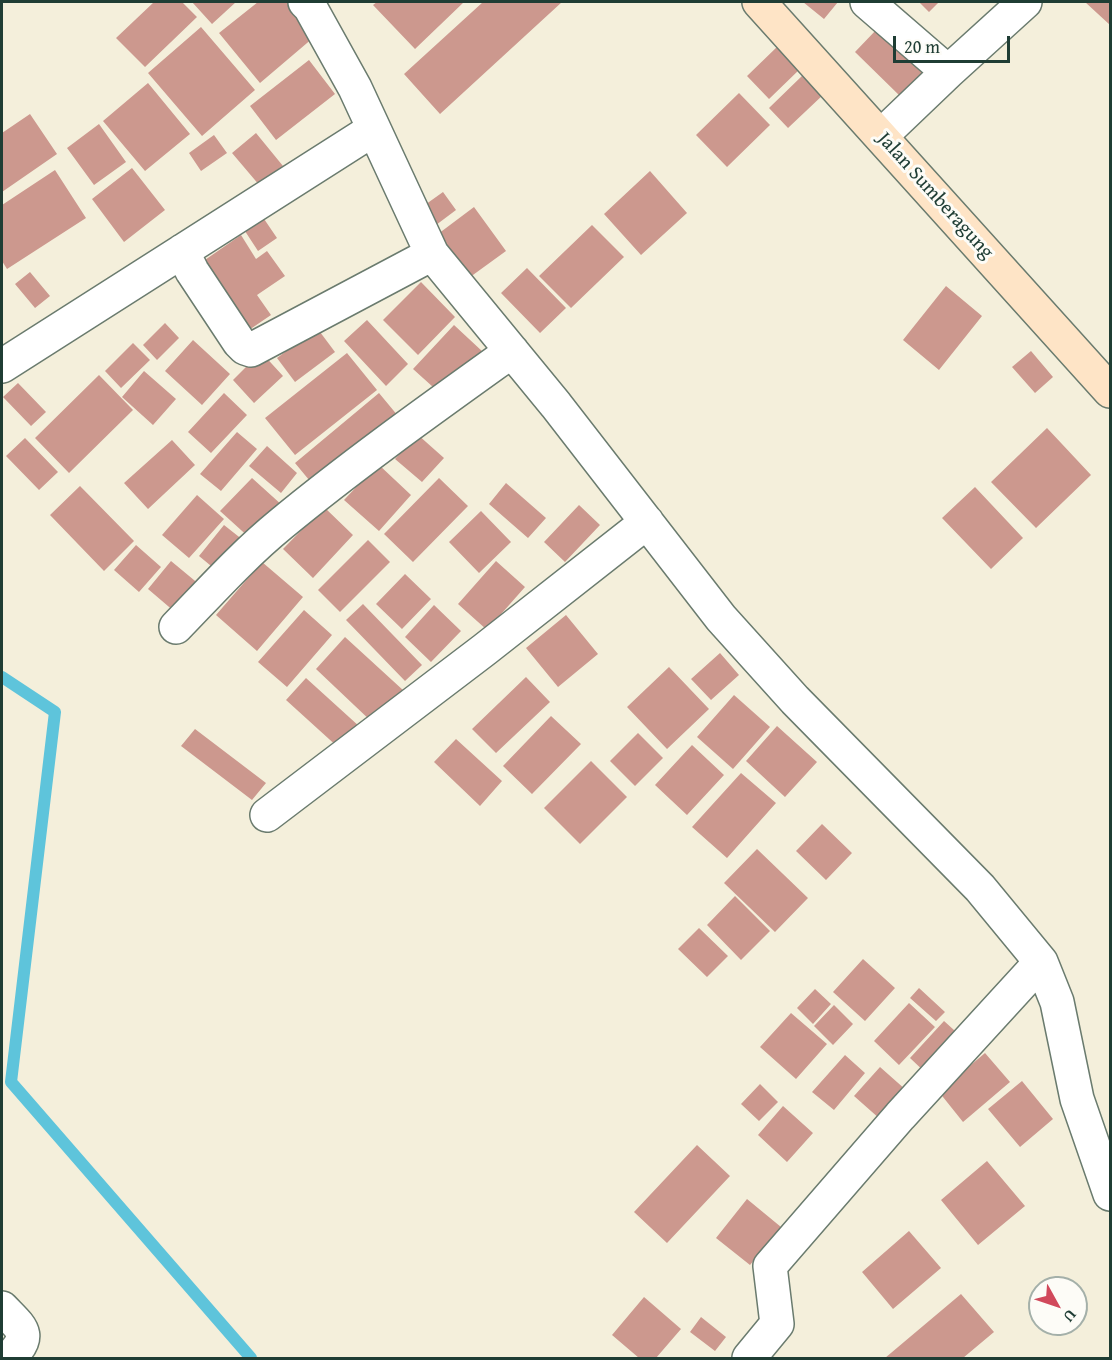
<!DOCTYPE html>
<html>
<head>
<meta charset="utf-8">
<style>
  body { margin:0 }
  #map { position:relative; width:1112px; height:1360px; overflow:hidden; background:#f4efdb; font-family:"Gentium Book Plus",serif }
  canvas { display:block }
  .frame { position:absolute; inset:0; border:3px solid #1f3d34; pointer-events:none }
  .north { position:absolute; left:1028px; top:1276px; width:60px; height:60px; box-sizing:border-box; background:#fdfcf7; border:2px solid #a4b0a9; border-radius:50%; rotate:130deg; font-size:16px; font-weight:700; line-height:24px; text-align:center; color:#1f3d34 }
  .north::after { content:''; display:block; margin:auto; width:21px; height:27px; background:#d1495b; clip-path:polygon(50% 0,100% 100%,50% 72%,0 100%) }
  .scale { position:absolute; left:893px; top:36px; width:117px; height:27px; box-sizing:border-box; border:3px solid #1f3d34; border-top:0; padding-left:8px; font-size:18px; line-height:21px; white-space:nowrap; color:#1f3d34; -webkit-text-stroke:4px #fdfcf7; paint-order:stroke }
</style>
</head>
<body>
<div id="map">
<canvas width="1112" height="1360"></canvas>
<div class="frame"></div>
<div class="north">U</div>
<div class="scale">20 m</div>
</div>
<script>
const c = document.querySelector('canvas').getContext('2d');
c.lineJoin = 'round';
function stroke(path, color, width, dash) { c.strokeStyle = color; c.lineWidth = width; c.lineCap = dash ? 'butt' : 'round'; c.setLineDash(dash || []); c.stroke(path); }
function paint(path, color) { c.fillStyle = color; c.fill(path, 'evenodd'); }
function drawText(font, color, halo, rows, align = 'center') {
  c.font = font + ' "Gentium Book Plus",serif'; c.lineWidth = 6; c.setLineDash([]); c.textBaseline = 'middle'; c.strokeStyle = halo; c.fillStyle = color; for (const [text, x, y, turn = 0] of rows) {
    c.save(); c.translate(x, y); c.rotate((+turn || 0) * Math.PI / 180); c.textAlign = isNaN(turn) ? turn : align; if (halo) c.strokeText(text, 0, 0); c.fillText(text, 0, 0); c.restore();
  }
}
const stream = new Path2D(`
  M 2,677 L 55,712 L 11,1082 L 251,1358`);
const building = new Path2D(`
  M 154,2 L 182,2 L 197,17 L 145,67 L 116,38 Z
  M 192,2 L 236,2 L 212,24 Z
  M 258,2 L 295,2 L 320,32 L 260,83 L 219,33 Z
  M 377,2 L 464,2 L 415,49 L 373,5 Z
  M 483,2 L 562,2 L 440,114 L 404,74 Z
  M 803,2 L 838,2 L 824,19 Z
  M 919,2 L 939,2 L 929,12 Z
  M 1085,2 L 1110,2 L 1110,25 Z
  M 201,27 L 255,90 L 202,136 L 148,73 Z
  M 877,29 L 925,75 L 902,98 L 855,52 Z
  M 778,46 L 800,69 L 769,99 L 747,76 Z
  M 309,60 L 335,94 L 276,140 L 250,106 Z
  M 804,74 L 824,94 L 788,128 L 769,108 Z
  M 148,83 L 190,134 L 145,171 L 103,121 Z
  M 739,93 L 770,125 L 727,167 L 696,135 Z
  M 30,114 L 57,154 L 2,192 L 2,133 Z
  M 99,124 L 126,162 L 94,185 L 67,148 Z
  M 256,133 L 283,166 L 260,186 L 232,153 Z
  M 214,135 L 227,153 L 201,171 L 189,153 Z
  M 132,168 L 165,210 L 124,242 L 92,199 Z
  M 55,170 L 86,218 L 7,269 L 2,261 L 2,205 Z
  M 650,171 L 687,213 L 641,255 L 604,214 Z
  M 443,192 L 456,210 L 436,225 L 422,207 Z
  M 474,207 L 506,251 L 466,280 L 434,237 Z
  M 260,213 L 277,238 L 258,251 L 241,225 Z
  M 592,225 L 624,257 L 571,308 L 539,276 Z
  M 241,235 L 256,259 L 267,251 L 285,276 L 257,295 L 271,315 L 249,330 L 202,262 Z
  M 527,268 L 566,308 L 540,333 L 501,293 Z
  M 30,272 L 50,296 L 35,308 L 15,284 Z
  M 421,282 L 455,317 L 418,355 L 383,320 Z
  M 946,286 L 982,316 L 939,370 L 903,340 Z
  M 367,320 L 408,364 L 386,386 L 344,341 Z
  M 165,323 L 179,338 L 157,360 L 143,345 Z
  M 454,325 L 483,352 L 443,396 L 413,369 Z
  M 317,328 L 335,352 L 295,382 L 277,358 Z
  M 193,340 L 230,374 L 202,405 L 165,371 Z
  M 133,343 L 150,360 L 121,388 L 105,371 Z
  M 1031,351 L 1053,377 L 1035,393 L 1012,367 Z
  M 261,352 L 283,376 L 254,403 L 233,380 Z
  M 347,353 L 377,390 L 295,455 L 265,418 Z
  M 144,371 L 176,399 L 153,425 L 122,397 Z
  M 99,375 L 133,410 L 69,473 L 35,438 Z
  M 18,383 L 46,412 L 31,426 L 3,397 Z
  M 224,393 L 247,415 L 211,453 L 188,432 Z
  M 379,393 L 403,422 L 319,492 L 295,463 Z
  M 1047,428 L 1091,475 L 1036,528 L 991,482 Z
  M 237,432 L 257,449 L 221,491 L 200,474 Z
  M 417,434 L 444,458 L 422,482 L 395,459 Z
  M 25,438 L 58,472 L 39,490 L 6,456 Z
  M 172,440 L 195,465 L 148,509 L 124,483 Z
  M 267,446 L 297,473 L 281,493 L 249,466 Z
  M 378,464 L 411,495 L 379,531 L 344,500 Z
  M 252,478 L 283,506 L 252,540 L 220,511 Z
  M 439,478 L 468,506 L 413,562 L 384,534 Z
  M 506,483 L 546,518 L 528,538 L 489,504 Z
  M 80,486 L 134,541 L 104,571 L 50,515 Z
  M 975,487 L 1023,538 L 991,569 L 942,518 Z
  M 197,495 L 224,519 L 189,558 L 162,535 Z
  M 579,505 L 600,525 L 565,562 L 544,542 Z
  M 324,507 L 353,535 L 313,578 L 283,549 Z
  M 481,511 L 511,542 L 479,573 L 449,542 Z
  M 224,525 L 248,544 L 222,575 L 199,556 Z
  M 368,540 L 390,562 L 340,612 L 318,590 Z
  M 136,545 L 161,567 L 139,592 L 114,570 Z
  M 171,561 L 206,590 L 182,618 L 148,589 Z
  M 496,561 L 525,587 L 487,630 L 458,604 Z
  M 262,562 L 303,597 L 257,651 L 216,615 Z
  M 405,574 L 431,599 L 402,629 L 376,604 Z
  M 363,604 L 422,665 L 405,681 L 346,620 Z
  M 434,605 L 461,631 L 431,662 L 405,637 Z
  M 304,610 L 332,635 L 287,687 L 258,662 Z
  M 566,615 L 598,654 L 558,687 L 526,648 Z
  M 345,637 L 404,691 L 373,723 L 316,669 Z
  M 720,653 L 739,675 L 711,700 L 691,679 Z
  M 669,667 L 709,709 L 667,749 L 627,707 Z
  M 526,677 L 550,702 L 496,753 L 472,729 Z
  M 306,678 L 360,727 L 340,749 L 286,700 Z
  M 734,695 L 770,727 L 733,769 L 697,737 Z
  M 551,716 L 581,744 L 532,794 L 503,766 Z
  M 777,726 L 817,762 L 785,797 L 746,761 Z
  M 195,729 L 266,783 L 252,800 L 181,746 Z
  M 638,733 L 663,758 L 635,786 L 610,761 Z
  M 456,739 L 502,781 L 480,806 L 434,762 Z
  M 692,745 L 724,775 L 687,815 L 655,785 Z
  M 591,761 L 627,797 L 580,844 L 544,808 Z
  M 741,773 L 776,803 L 727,858 L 692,827 Z
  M 822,824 L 852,853 L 826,880 L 796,851 Z
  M 757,849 L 808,898 L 775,932 L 724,883 Z
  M 735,896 L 770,931 L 741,960 L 707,925 Z
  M 699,928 L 728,956 L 707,977 L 678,949 Z
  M 863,959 L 895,988 L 865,1021 L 833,992 Z
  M 919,988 L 945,1012 L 936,1021 L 910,998 Z
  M 815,989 L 831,1004 L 813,1024 L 797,1008 Z
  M 909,1003 L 935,1027 L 899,1065 L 874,1041 Z
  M 834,1005 L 853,1024 L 833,1045 L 814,1026 Z
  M 791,1013 L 827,1044 L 796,1079 L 760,1047 Z
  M 944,1021 L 964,1039 L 929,1076 L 910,1058 Z
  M 985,1053 L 1010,1082 L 963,1122 L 939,1092 Z
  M 845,1055 L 865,1073 L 834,1110 L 812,1092 Z
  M 880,1067 L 906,1090 L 880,1119 L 854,1096 Z
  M 1022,1081 L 1053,1119 L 1020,1147 L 988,1109 Z
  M 760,1084 L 778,1102 L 759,1121 L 741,1104 Z
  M 783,1106 L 813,1133 L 787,1162 L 758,1135 Z
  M 697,1145 L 730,1176 L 667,1243 L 634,1212 Z
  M 987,1161 L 1025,1206 L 978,1245 L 941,1200 Z
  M 747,1199 L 781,1227 L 750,1265 L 716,1238 Z
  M 909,1231 L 941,1268 L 893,1309 L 862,1272 Z
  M 961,1294 L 994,1332 L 963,1358 L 885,1358 Z
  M 644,1297 L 681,1329 L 656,1358 L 639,1358 L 612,1335 Z
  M 701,1317 L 726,1337 L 715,1351 L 690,1332 Z`);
const street = new Path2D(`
  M 305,2 L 310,7 L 355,88 L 432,254 L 556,405 L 721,618 L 795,700 L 980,888 L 1041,962 L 1057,1002 L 1077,1099 L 1110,1194
  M 867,2 L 948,72
  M 881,136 L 948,72 L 1025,2
  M 182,251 L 192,271 L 239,342 L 245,348 L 251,350 L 432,254
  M 2,366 L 374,129
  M 176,627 C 210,592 243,555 281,524 C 355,463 434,407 512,351
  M 267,815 L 484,650 L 647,522
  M 2,1308 C 21,1328 34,1335 9,1358
  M 749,1358 L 777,1324 L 770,1266 L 900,1116 L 1041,962`);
const secondary = new Path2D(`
  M 759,2 L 1110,391`);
const streetNames = [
  ["Jalan Sumberagung",935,196,48]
];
stroke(stream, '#5ec4db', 12);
paint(building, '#cc988e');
stroke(street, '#6a7b6e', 36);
stroke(secondary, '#6a7b6e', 36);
stroke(street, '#fff', 33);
stroke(secondary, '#fee4c6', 33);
drawText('20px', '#1f3d34', '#fdfcf7', streetNames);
</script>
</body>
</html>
